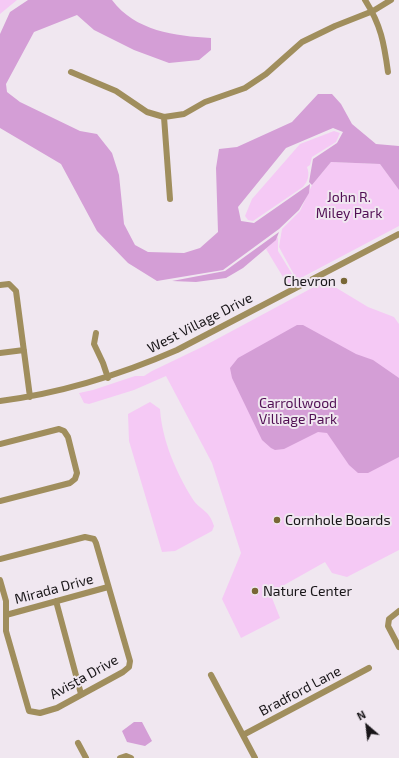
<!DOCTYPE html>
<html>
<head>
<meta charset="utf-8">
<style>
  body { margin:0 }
  #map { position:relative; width:399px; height:758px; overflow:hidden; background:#f0e7f0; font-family:"Exo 2",sans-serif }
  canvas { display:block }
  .north { position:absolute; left:347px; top:706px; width:40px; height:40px; -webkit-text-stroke:3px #f0e7f0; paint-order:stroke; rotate:332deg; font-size:11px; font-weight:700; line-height:16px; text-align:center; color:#191619 }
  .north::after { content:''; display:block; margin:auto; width:14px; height:18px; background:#191619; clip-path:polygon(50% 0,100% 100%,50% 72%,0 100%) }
</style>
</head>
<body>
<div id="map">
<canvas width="399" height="758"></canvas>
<div class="north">N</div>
</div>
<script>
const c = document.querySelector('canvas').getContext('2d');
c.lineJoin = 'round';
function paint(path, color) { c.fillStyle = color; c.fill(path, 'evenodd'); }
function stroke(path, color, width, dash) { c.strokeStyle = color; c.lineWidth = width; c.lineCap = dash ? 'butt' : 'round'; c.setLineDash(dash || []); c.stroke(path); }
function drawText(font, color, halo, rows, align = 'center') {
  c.font = font + ' "Exo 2",sans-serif'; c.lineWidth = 4; c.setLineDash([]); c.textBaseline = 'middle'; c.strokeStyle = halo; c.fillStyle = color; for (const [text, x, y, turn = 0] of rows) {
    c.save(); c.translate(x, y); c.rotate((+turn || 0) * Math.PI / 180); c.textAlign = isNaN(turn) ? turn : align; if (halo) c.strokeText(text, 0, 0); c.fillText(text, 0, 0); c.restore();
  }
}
const green = new Path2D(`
  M 0,0 L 17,0 L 0,14 Z
  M 334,131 L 340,133 L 336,142 L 312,157 L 310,165 L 307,167 C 310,175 308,181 303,187 L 253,221 L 248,220 L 245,216 L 252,199 L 300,144 Z
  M 331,162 L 380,164 L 399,190 L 399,226 L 297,280 L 279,247 L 282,229 L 300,211 L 312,185 Z
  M 278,237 L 278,251 L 297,282 L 339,260 L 289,287 L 266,249 Z
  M 325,281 L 368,307 L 394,317 L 399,324 L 399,550 L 347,577 L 332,573 L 325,562 L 270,593 L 280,618 L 241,638 L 222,599 L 241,553 L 212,463 L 166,376 L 134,390 L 89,404 L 84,403 L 79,393 L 93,390 L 135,376 L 144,376 L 152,371 L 204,346 Z
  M 150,402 L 160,409 C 162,440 176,472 192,498 C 200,511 209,509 214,526 L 212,531 L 175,551 L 162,552 L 129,441 L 128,414 Z`);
const water = new Path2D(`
  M 28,0 L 112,0 C 135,31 175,36 211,38 L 211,50 L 199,60 L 169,63 L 134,50 L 94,30 L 77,15 L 34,32 L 6,84 L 7,92 L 20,102 L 80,131 L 97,134 L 112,153 L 119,175 L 124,224 L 135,245 L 148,252 L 184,253 L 200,248 L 218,232 L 216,168 L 219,149 L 237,147 L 292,122 L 318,94 L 332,94 L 341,104 L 352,124 L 376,144 L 399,146 L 399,190 L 380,164 L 331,162 L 312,185 L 309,182 L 313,159 L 337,143 L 343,132 L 333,128 L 286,148 L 238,207 L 241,221 L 254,223 L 310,184 L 309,193 L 299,210 L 279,229 L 223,270 L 157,281 L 128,263 L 97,231 L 61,164 L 0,128 L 0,34 L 10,12 Z
  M 279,232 L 276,240 L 243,268 L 226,278 L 196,282 L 172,281 L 225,271 Z
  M 297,325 L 303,325 L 356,354 L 373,360 L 399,378 L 399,457 L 368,473 L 358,473 L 349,465 L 327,433 L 318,432 L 284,449 L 275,450 L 271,448 L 262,440 L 232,378 L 230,368 L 238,358 Z
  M 134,722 L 142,722 L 152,741 L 145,746 L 127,742 L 122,731 Z`);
const minor = new Path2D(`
  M 365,0 C 381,25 384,43 388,72
  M 71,72 L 116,91 L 147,112 L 164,117 L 184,114 L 205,102 L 245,88 L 266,74 L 302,42 L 335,26 L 373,11 L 391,0
  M 164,117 L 170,199
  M 0,285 L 9,284 L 16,291 L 30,397
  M 96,333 L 94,344 L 103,363 L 108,378
  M 0,353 L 24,350
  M 0,401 C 62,393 120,375 177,350 L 399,234
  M 0,444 L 59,429 L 64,431 L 68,437 L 77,473 L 75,479 L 70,483 L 0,501
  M 0,559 L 85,537 L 94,539 L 96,543 L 130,661 L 129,667 L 123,672 L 57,708 L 40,713 L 29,711 L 6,631 L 6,601 L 0,580
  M 56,601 L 81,694
  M 399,611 L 389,619 L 388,626 L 399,647
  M 6,615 L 108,587
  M 211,675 L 255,758
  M 243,735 L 369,668
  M 78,743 L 86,758
  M 120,758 L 126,756 L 131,758`);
const markers = [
  [344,281,4,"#786735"],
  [277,520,4,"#786735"],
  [255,591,4,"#786735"]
];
const parkNames = [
  ["John R.",349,197],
  ["Miley Park",349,213],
  ["Carrollwood",298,403],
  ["Villiage Park",298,419]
];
const poiNames = [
  ["Chevron",336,281,"right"],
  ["Cornhole Boards",285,520],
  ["Nature Center",263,591]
];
const streetNames = [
  ["West Village Drive",200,323,-27],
  ["Mirada Drive",54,589,-15],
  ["Avista Drive",84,677,-29],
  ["Bradford Lane",300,691,-28]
];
paint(green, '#f5c9f5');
paint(water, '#d49ed6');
stroke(minor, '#a08e5d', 6);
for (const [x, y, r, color] of markers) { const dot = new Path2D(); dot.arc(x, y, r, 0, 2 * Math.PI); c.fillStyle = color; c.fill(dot); stroke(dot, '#f0e7f0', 1.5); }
drawText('14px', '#500f53', '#f0e7f0', parkNames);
drawText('14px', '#191619', '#f0e7f0', poiNames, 'left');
drawText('14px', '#191619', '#f0e7f0', streetNames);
</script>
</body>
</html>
